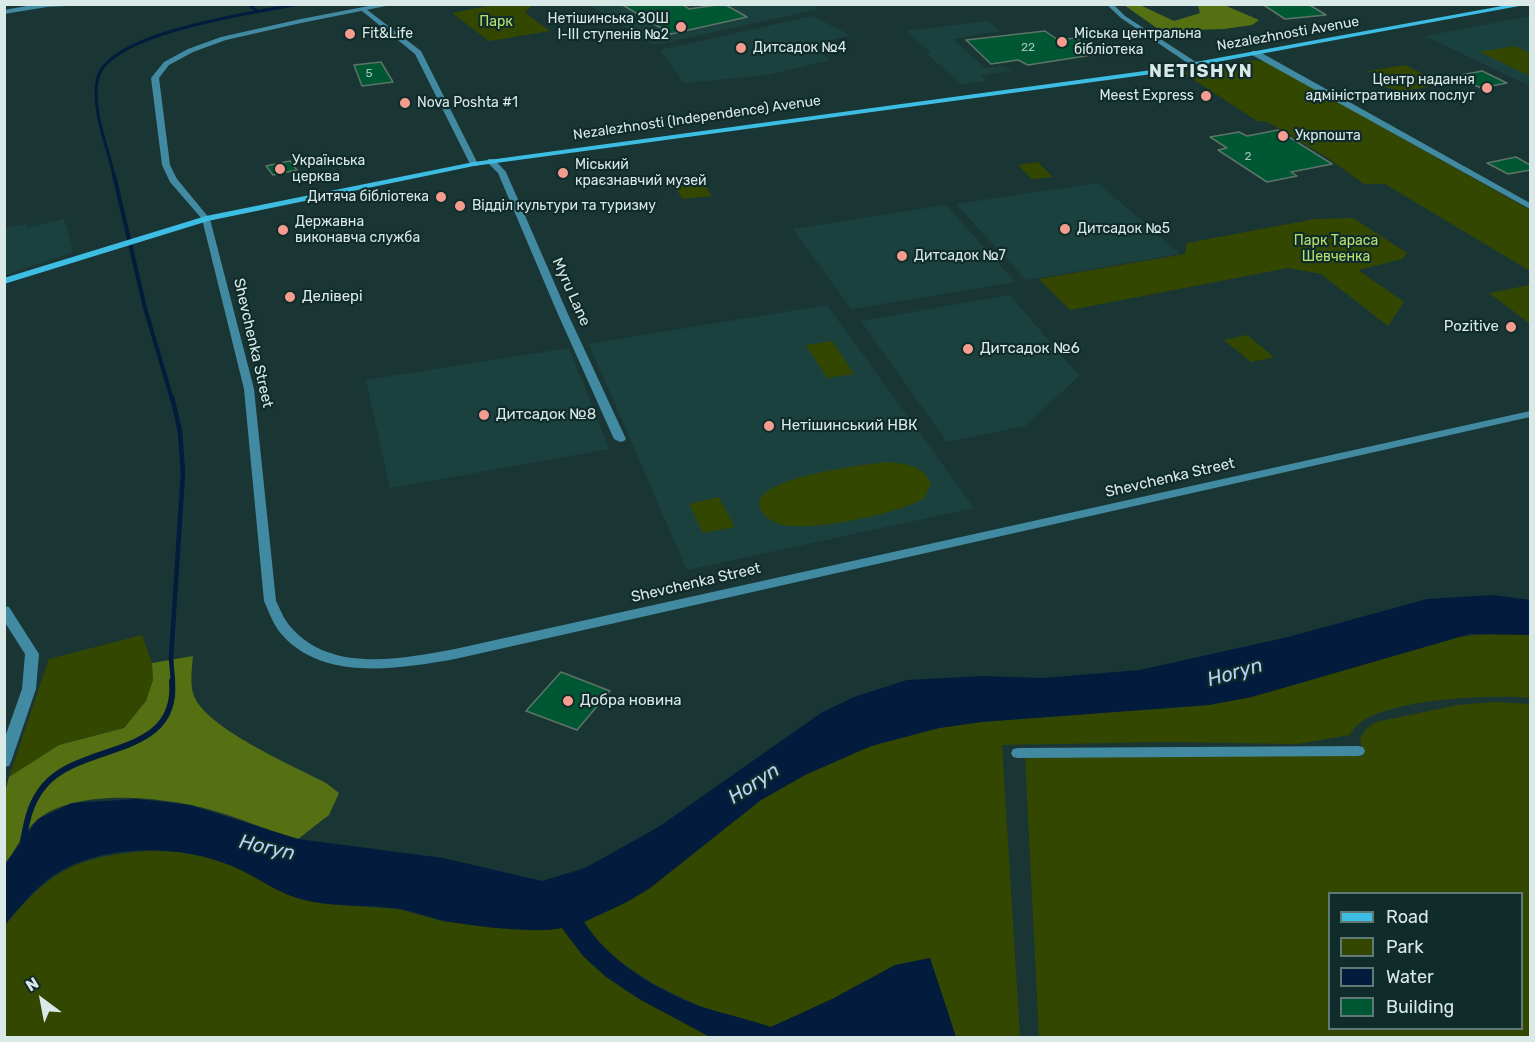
<!DOCTYPE html>
<html>
<head>
<meta charset="utf-8">
<style>
  body { margin:0 }
  #map { position:relative; width:1535px; height:1042px; overflow:hidden; background:#1a3634; font-family:Rubik,sans-serif }
  canvas { display:block }
  .frame { position:absolute; inset:0; border:6px solid #d9e9e8; pointer-events:none }
  .legend { position:absolute; left:1328px; top:892px; width:195px; height:138px; box-sizing:border-box; background:#102c2a; border:2px solid #607876; margin:0; padding:8px 10px; list-style:none; font-size:18px; color:#d9e9e8 }
  .legend li { display:flex; align-items:center; gap:12px; height:30px }
  .legend b { width:30px; border:2px solid #607876 }
  .north { position:absolute; left:12px; top:970px; width:60px; height:60px; -webkit-text-stroke:4px #102c2a; paint-order:stroke; rotate:328deg; font-size:16px; font-weight:700; line-height:24px; text-align:center; color:#d9e9e8 }
  .north::after { content:''; display:block; margin:auto; width:21px; height:27px; background:#d9e9e8; clip-path:polygon(50% 0,100% 100%,50% 72%,0 100%) }
</style>
</head>
<body>
<div id="map">
<canvas width="1535" height="1042"></canvas>
<div class="frame"></div>
<ul class="legend">
<li><b style="height:8px;background:#3dbce4"></b>Road</li>
<li><b style="height:16px;background:#344700"></b>Park</li>
<li><b style="height:16px;background:#031b3c"></b>Water</li>
<li><b style="height:16px;background:#005734"></b>Building</li>
</ul>
<div class="north">N</div>
</div>
<script>
const c = document.querySelector('canvas').getContext('2d');
c.lineJoin = 'round';
function paint(path, color) { c.fillStyle = color; c.fill(path, 'evenodd'); }
function stroke(path, color, width, dash) { c.strokeStyle = color; c.lineWidth = width; c.lineCap = dash ? 'butt' : 'round'; c.setLineDash(dash || []); c.stroke(path); }
function drawText(font, color, halo, rows, align = 'center') {
  c.font = font + ' Rubik,sans-serif'; c.lineWidth = 4.5; c.setLineDash([]); c.textBaseline = 'middle'; c.strokeStyle = halo; c.fillStyle = color; for (const [text, x, y, turn = 0] of rows) {
    c.save(); c.translate(x, y); c.rotate((+turn || 0) * Math.PI / 180); c.textAlign = isNaN(turn) ? turn : align; if (halo) c.strokeText(text, 0, 0); c.fillText(text, 0, 0); c.restore();
  }
}
const built = new Path2D(`
  M 811,4 L 819,9 L 654,45 L 589,5 Z
  M 812,16 L 850,35 L 812,46 L 830,60 L 767,75 L 684,83 L 660,50 Z
  M 1530,16 L 1530,86 L 1425,36 Z
  M 988,21 L 1001,31 L 953,39 L 985,68 L 1004,66 L 1012,71 L 981,75 L 987,81 L 961,84 L 927,54 L 931,53 L 907,31 Z
  M 1098,183 L 1180,254 L 1026,280 L 956,204 Z
  M 946,205 L 1015,282 L 851,309 L 793,229 Z
  M 64,219 L 73,252 L 5,275 L 5,228 L 25,224 L 27,228 Z
  M 1010,295 L 1079,376 L 1025,426 L 947,442 L 861,321 Z
  M 827,305 L 974,508 L 687,570 L 589,344 Z
  M 569,348 L 609,449 L 390,488 L 366,380 Z`);
const green = new Path2D(`
  M 494,5 L 532,5 L 525,13 L 550,31 L 489,41 L 452,13 Z
  M 1515,46 L 1530,53 L 1530,76 L 1480,52 Z
  M 1256,60 L 1268,63 L 1530,210 L 1530,271 L 1385,184 L 1364,184 L 1328,158 L 1268,122 L 1257,121 L 1182,72 Z
  M 1405,65 L 1429,77 L 1415,80 L 1427,87 C 1407,91 1396,93 1377,83 L 1385,80 L 1368,71 Z
  M 1038,162 L 1053,177 L 1032,179 L 1018,165 Z
  M 690,184 L 704,184 L 712,196 L 683,199 L 674,186 Z
  M 1353,218 L 1407,253 L 1402,259 L 1358,270 L 1404,302 L 1388,326 L 1321,274 L 1288,268 L 1070,310 L 1039,279 L 1185,254 L 1187,243 L 1315,219 Z
  M 1530,285 L 1530,324 L 1489,293 Z
  M 1247,335 L 1274,357 L 1251,362 L 1224,340 Z
  M 832,341 L 854,374 L 827,378 L 806,345 Z
  M 886,462 C 904,463 924,465 931,484 L 924,498 C 900,514 803,534 776,523 C 770,520 762,515 760,507 C 752,477 865,465 886,462 Z
  M 719,497 L 735,527 L 703,533 L 689,504 Z
  M 1497,633 L 1530,635 L 1530,698 C 1494,694 1364,698 1350,735 L 1298,744 L 1165,742 L 1002,745 L 1020,1037 L 956,1037 L 930,958 L 771,1027 L 699,1006 L 652,983 L 621,962 L 601,944 L 584,922 L 627,902 L 650,888 L 761,800 L 805,775 L 871,746 L 939,728 L 981,722 L 1209,705 L 1451,638 Z
  M 142,635 L 152,663 L 153,680 L 146,701 L 124,728 L 59,745 L 9,777 L 49,659 Z
  M 1495,702 L 1530,704 L 1530,1037 L 1039,1037 L 1025,756 L 1364,756 L 1360,738 L 1367,728 L 1376,722 L 1458,705 ZM 1330,894 L 1522,894 L 1522,1028 L 1330,1028 Z
  M 148,851 L 182,852 L 210,858 L 234,866 L 295,897 L 324,904 L 397,909 L 443,921 L 483,926 L 562,928 C 598,983 656,1004 710,1037 L 5,1038 L 5,925 C 52,870 75,857 148,851 Z`);
const forest = new Path2D(`
  M 1124,5 L 1140,5 L 1174,21 L 1200,13 L 1198,6 L 1224,5 L 1259,20 L 1252,25 L 1224,29 L 1161,31 Z
  M 193,656 C 192,667 190,682 193,693 C 202,727 294,766 326,783 L 339,793 L 329,815 L 298,839 C 268,831 241,818 211,810 C 166,797 76,787 37,820 C 23,832 16,850 5,864 L 5,792 L 9,777 L 59,745 L 124,728 L 146,701 L 153,680 L 152,663 Z`);
const water = new Path2D(`
  M 1493,595 L 1530,600 L 1530,635 L 1470,634 L 1252,697 L 1209,705 L 981,722 L 939,728 L 871,746 L 805,775 L 761,800 L 650,888 L 627,902 L 584,922 C 608,961 657,990 699,1006 C 723,1014 748,1019 771,1027 L 832,999 L 895,965 L 930,958 L 956,1037 L 710,1037 L 639,999 L 606,977 L 583,956 L 562,928 C 534,934 474,926 444,921 C 430,918 416,912 401,909 C 366,904 331,908 297,898 C 274,891 254,875 232,866 C 181,845 113,844 64,869 C 40,882 22,904 5,925 L 5,864 L 38,819 L 72,803 L 137,799 L 190,805 L 298,839 L 443,858 L 542,881 L 585,868 L 660,826 L 821,713 L 854,697 L 907,680 L 983,676 L 1043,678 L 1140,670 L 1288,637 L 1427,599 Z`);
const streamFar3 = new Path2D(`
  M 248,4 L 258,12
  M 114,176 C 108,147 90,107 98,77 C 111,32 257,12 299,4`);
const streamFar2 = new Path2D(`
  M 114,175 L 145,308 L 172,399`);
const streamFar1 = new Path2D(`
  M 172,397 L 180,431 L 183,473 L 171,658 L 173,682`);
const stream = new Path2D(`
  M 23,841 C 27,820 30,803 44,786 C 82,741 179,759 172,681`);
const building = new Path2D(`
  M 621,4 L 682,4 L 689,9 L 724,4 L 747,17 L 671,34 Z
  M 1262,4 L 1308,4 L 1326,15 L 1285,19 Z
  M 1045,31 L 1058,40 L 1076,38 L 1098,54 L 1028,65 L 1018,60 L 991,64 L 966,40 Z
  M 381,62 L 393,82 L 362,86 L 354,65 Z
  M 1482,71 L 1507,83 L 1481,88 L 1456,76 Z
  M 1278,130 L 1332,164 L 1291,172 L 1297,176 L 1267,182 L 1218,150 L 1227,148 L 1210,137 L 1239,132 L 1247,136 Z
  M 1516,157 L 1530,165 L 1530,170 L 1508,174 L 1487,163 Z
  M 290,161 L 297,170 L 273,175 L 266,166 Z
  M 561,672 L 610,691 L 577,730 L 526,711 Z`);
const minor = new Path2D(`
  M 38,4 L 105,4 L 47,7 L 4,14 L 4,10 Z
  M 1106,4 L 1113,4 L 1125,16 L 1199,64 L 1192,66 L 1121,18 Z
  M 362,9 L 366,9 L 421,51 L 478,164 L 477,166 L 470,164 L 415,54 L 362,11 Z
  M 1252,51 L 1258,51 L 1530,203 L 1530,209 L 1252,55 Z
  M 488,159 L 494,159 L 506,172 L 567,312 L 626,439 L 624,441 L 620,442 L 614,439 L 557,312 L 498,173 L 488,163 Z
  M 4,606 L 9,607 L 39,654 L 36,689 L 11,762 L 9,766 L 4,767 L 4,740 L 22,689 L 25,654 L 4,621 Z
  M 1358,746 L 1363,747 L 1365,751 L 1363,755 L 1358,756 L 1018,758 L 1013,757 L 1011,753 L 1013,749 L 1018,748 Z`);
const tertiary = new Path2D(`
  M 379,4 L 396,4 L 301,23 L 226,40 L 193,52 L 169,65 L 159,78 L 170,165 L 177,179 L 210,219 L 254,389 L 276,601 C 280,609 284,619 289,625 C 329,674 401,659 455,649 L 1530,411 L 1530,417 L 455,659 C 398,669 319,683 278,630 C 272,621 268,610 264,601 L 244,389 L 202,219 L 170,182 L 162,165 L 151,78 L 164,62 L 188,49 L 221,37 L 301,19 Z`);
const secondary = new Path2D(`
  M 1513,4 L 1530,4 L 1152,74 L 474,166 L 208,221 L 4,284 L 4,278 L 206,216 L 474,162 L 1152,70 Z`);
const markers = [
  [681,27,6,"#f59c91"],
  [350,34,6,"#f59c91"],
  [1062,42,6,"#f59c91"],
  [741,48,6,"#f59c91"],
  [1487,88,6,"#f59c91"],
  [1206,96,6,"#f59c91"],
  [405,103,6,"#f59c91"],
  [1283,136,6,"#f59c91"],
  [280,169,6,"#f59c91"],
  [563,173,6,"#f59c91"],
  [441,197,6,"#f59c91"],
  [460,206,6,"#f59c91"],
  [1065,229,6,"#f59c91"],
  [283,230,6,"#f59c91"],
  [902,256,6,"#f59c91"],
  [290,297,6,"#f59c91"],
  [1511,327,6,"#f59c91"],
  [968,349,6,"#f59c91"],
  [484,415,6,"#f59c91"],
  [769,426,6,"#f59c91"],
  [568,701,6,"#f59c91"]
];
const numberNames = [
  ["22",1028,48],
  ["5",369,74],
  ["2",1248,157]
];
const farPoinames = [
  ["Нетішинська ЗОШ",669,19,"right"],
  ["І-ІІІ ступенів №2",669,35,"right"],
  ["Fit&Life",362,34],
  ["Міська центральна",1074,34],
  ["бібліотека",1074,50],
  ["Дитсадок №4",753,48],
  ["Центр надання",1475,80,"right"],
  ["адміністративних послуг",1475,96,"right"],
  ["Meest Express",1194,96,"right"],
  ["Nova Poshta #1",417,103],
  ["Укрпошта",1295,136],
  ["Українська",292,161],
  ["церква",292,177],
  ["Міський",575,165],
  ["краєзнавчий музей",575,181],
  ["Дитяча бібліотека",429,197,"right"],
  ["Відділ культури та туризму",472,206],
  ["Державна",295,222],
  ["виконавча служба",295,238],
  ["Дитсадок №5",1077,229],
  ["Дитсадок №7",914,256]
];
const farParknames = [
  ["Парк",496,22],
  ["Парк Тараса",1336,241],
  ["Шевченка",1336,257]
];
const farStreetnames = [
  ["Nezalezhnosti Avenue",1288,34,-10],
  ["Nezalezhnosti (Independence) Avenue",697,118,-8]
];
const streetNames = [
  ["Myru Lane",571,292,66],
  ["Shevchenka Street",253,343,77],
  ["Shevchenka Street",1170,478,-13],
  ["Shevchenka Street",696,583,-13]
];
const poiNames = [
  ["Делівері",302,297],
  ["Pozitive",1499,327,"right"],
  ["Дитсадок №6",980,349],
  ["Дитсадок №8",496,415],
  ["Нетішинський НВК",781,426],
  ["Добра новина",580,701]
];
const farDistrictnames = [
  ["NETISHYN",1201,72]
];
const nearWaternames = [
  ["Horyn",1235,673,-16],
  ["Horyn",754,784,-33],
  ["Horyn",267,848,13]
];
paint(built, '#1b413f');
paint(green, '#344700');
paint(forest, '#557013');
paint(water, '#031b3c');
stroke(streamFar3, '#031b3c', 3);
stroke(streamFar2, '#031b3c', 4);
stroke(streamFar1, '#031b3c', 4.5);
stroke(stream, '#031b3c', 6);
paint(building, '#005734');
stroke(building, '#5e7466', 1.5);
paint(minor, '#428aa2');
paint(tertiary, '#428aa2');
paint(secondary, '#3dbce4');
for (const [x, y, r, color] of markers) { const dot = new Path2D(); dot.arc(x, y, r, 0, 2 * Math.PI); c.fillStyle = color; c.fill(dot); stroke(dot, '#102c2a', 2); }
drawText('12px', '#a3c4bb', null, numberNames);
drawText('14px', '#d9e9e8', '#102c2a', farPoinames, 'left');
drawText('14px', '#b8e06e', '#102c2a', farParknames);
drawText('14px', '#d9e9e8', '#102c2a', farStreetnames);
drawText('15px', '#d9e9e8', '#102c2a', streetNames);
drawText('15px', '#d9e9e8', '#102c2a', poiNames, 'left');
c.letterSpacing = '1.5px';
drawText('bold 18px', '#d9e9e8', '#102c2a', farDistrictnames);
c.letterSpacing = '0px';
drawText('italic 20px', '#b7d3f8', '#102c2a', nearWaternames);
</script>
</body>
</html>
